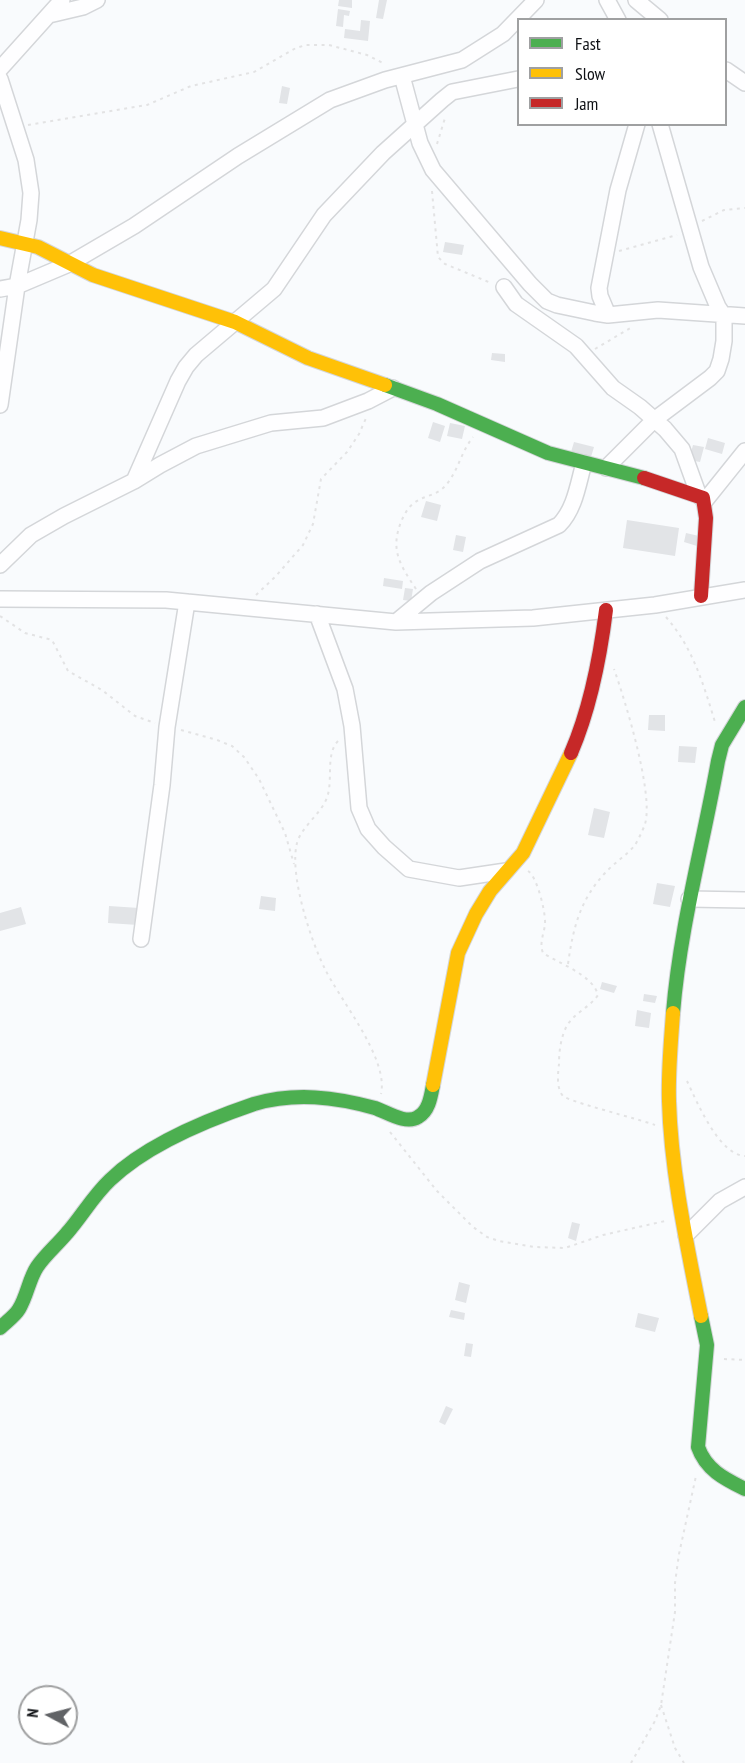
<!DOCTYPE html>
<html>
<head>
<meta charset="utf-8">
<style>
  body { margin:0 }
  #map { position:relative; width:745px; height:1763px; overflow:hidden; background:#f9fbfd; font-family:"PT Sans Narrow",sans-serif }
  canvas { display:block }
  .legend { position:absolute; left:517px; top:18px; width:210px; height:108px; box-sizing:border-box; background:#fff; border:2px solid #9fa0a1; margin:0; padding:8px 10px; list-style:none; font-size:18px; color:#0f1115 }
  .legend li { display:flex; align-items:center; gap:12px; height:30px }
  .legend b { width:30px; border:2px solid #9fa0a1 }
  .north { position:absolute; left:18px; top:1685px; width:60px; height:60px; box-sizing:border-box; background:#fff; border:2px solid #9fa0a1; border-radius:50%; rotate:277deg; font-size:16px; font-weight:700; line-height:24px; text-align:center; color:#0f1115 }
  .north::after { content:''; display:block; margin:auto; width:21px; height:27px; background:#616366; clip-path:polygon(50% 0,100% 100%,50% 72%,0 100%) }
</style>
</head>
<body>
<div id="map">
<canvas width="745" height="1763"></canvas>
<ul class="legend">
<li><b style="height:8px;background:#4caf50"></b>Fast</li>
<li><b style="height:8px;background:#ffc107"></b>Slow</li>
<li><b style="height:8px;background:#c62828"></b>Jam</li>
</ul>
<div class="north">N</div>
</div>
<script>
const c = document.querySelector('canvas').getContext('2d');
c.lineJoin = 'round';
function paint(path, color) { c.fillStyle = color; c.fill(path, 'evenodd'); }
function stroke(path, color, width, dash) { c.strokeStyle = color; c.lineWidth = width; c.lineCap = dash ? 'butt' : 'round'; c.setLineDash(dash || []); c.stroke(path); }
const building = new Path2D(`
  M 339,0 L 352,0 L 352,8 L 338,6 Z
  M 379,0 L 387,0 L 383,19 L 376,18 Z
  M 338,9 L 350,11 L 349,16 L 344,15 L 343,27 L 336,26 Z
  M 361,20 L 370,21 L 368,41 L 344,38 L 345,29 L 360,31 Z
  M 282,86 L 290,88 L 287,104 L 279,103 Z
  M 445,242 L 464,245 L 462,255 L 443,252 Z
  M 492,353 L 505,354 L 505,362 L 491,360 Z
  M 433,422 L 445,426 L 440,442 L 428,438 Z
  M 450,423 L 465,426 L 462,439 L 447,436 Z
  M 708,438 L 725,443 L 722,454 L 705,449 Z
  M 574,442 L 594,447 L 591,457 L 571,452 Z
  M 693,445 L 704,447 L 700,462 L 689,460 Z
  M 426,501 L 441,505 L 437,521 L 421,517 Z
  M 627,520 L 679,528 L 675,556 L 623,548 Z
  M 686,533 L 699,536 L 697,546 L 684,542 Z
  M 456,535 L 466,537 L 463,552 L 453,550 Z
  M 384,578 L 403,581 L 402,589 L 383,586 Z
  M 405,588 L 413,589 L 411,601 L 403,600 Z
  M 649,715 L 665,715 L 665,731 L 648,730 Z
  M 679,746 L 697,747 L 695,763 L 678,762 Z
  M 594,808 L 610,812 L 604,838 L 588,835 Z
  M 657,883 L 675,886 L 670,907 L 653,904 Z
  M 261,896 L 276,898 L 275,911 L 259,909 Z
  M 109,906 L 139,908 L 138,925 L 108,923 Z
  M 21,907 L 26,924 L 0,931 L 0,913 Z
  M 602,982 L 617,986 L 614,993 L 600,989 Z
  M 644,994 L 657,996 L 655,1003 L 643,1001 Z
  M 637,1010 L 651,1013 L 649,1028 L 635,1026 Z
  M 572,1222 L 580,1224 L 576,1241 L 568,1238 Z
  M 459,1282 L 470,1285 L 466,1303 L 455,1300 Z
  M 451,1310 L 465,1313 L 464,1320 L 449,1317 Z
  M 638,1313 L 659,1318 L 655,1332 L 635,1327 Z
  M 466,1343 L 473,1344 L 471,1357 L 464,1356 Z
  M 446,1406 L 453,1409 L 445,1425 L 439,1422 Z`);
const path = new Path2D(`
  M 28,125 L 147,105 L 191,86 L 254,72 L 296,48 L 306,45 L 329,45 L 367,55 L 385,64
  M 437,144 L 445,118
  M 432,191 L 438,257 L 445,264 L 491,283
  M 702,221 L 724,210 L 745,208
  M 619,251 L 677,235
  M 595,349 L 632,327
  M 416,589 C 400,565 390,550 401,522 C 404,515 408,507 414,503 C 424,495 437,496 446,485 C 458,471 461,452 473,437
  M 256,595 L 276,576 L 303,545 L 313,524 L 321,479 L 347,452 L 359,434 L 367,416
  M 0,616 L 25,633 L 52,640 L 68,671 L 102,690 L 135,716 L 155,723
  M 666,617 C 693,648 703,683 715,722
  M 181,730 L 217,740 L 232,746 L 244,757 L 259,779 L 285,833 L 294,864
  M 338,741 C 324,756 335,784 325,802 C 318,816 301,828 297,843 C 289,874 310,938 324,967 C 339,999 389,1058 381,1094
  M 528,871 C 537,876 546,913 545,924 C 544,934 539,943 543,953 C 558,963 593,975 598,995 C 590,1007 576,1012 568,1024 C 561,1035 559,1051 559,1064 C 558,1073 556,1088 563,1096 C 567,1101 642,1120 655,1125
  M 568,964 C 573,928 580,900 605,873 C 614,863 627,855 635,845 C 638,840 643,830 645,824 C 654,794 625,700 614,669
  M 687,1081 C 697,1102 719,1155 745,1156
  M 390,1132 L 437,1191 L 473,1227 L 487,1237 L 499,1241 L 535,1247 L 565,1248 L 603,1235 L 665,1221
  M 724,1359 L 745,1360
  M 661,1705 L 675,1748 L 684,1763
  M 631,1763 L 655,1721 L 661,1705 L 675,1612 L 675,1583 L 679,1554 L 696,1476`);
const street = new Path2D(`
  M 607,0 L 618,20
  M 636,0 L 660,20
  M 49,15 L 83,7 L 97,0
  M 0,69 L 62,0
  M 726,70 L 745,83
  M 402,76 L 420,143 L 433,170 L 530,284 L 547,301 L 557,305 L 595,313 L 608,315 L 658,310 L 745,316
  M 0,79 L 26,160 L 31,193 L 29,220 L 17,286 L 0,405
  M 504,287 L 516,304 L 576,346 L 613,388 L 640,407 L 665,429 L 682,449 L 699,496
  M 0,289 L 17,286 L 69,264 L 134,226 L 238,156 L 330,100 L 385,80 L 462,60 L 503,34 L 536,0
  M 608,315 L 600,296 L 599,288 L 618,190 L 637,124
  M 606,468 L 654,420 L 710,378 L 717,371 L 721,359 L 724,341 L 724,316 L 718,307 L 701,267 L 660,124
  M 134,481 L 178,381 L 186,367 L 196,355 L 274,289 L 324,215 L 383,153 L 442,100 L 452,92 L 518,79
  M 704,502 L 745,451
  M 0,565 L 31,535 L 64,516 L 134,481 L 160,465 L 196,446 L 271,423 L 323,418 L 368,401 L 393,388
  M 0,599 L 166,600 L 396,622 L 533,618 L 655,605 L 745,590
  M 317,614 L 345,689 L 352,726 L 359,808 L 368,829 L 384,847 L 409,869 L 459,878 L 506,871
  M 396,622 L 431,593 L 480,561 L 559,525 C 575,509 578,484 584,463
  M 689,899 L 745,900
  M 141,939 L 162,785 L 167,727 L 187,602
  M 686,1235 L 720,1201 L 745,1187`);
const fast = new Path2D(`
  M 385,385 L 437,404 L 548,453 L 644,478
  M 673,1013 C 680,927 703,845 718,761 L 722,745 L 745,707
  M 701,1316 L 707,1345 L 698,1447 C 706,1470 725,1479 745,1489
  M 0,1328 C 6,1322 15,1316 19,1309 C 27,1296 29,1279 37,1267 C 45,1255 57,1245 67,1233 C 82,1216 93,1196 110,1180 C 146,1145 207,1120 254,1104 C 295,1092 335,1097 375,1108 C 387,1112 406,1125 418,1117 C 429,1111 431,1096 433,1085`);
const slow = new Path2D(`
  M 0,238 L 38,247 L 93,275 L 235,322 L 308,358 L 385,385
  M 673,1013 C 671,1042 668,1071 669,1101 C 671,1172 687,1245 701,1316
  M 433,1085 L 458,953 L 476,914 L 490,891 L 523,853 L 571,753`);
const jam = new Path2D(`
  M 644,478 L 703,498 L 706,518 L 701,596
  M 571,753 C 590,709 600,658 606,610`);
paint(building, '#e2e4e7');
stroke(street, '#d4d6d9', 18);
stroke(fast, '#d4d6d9', 16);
stroke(slow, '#d4d6d9', 16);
stroke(jam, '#d4d6d9', 16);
stroke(path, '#e3e3e4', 2, [3, 4.5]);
stroke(street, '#fefeff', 15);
stroke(fast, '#4caf50', 14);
stroke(slow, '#ffc107', 14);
stroke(jam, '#c62828', 14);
</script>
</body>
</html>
